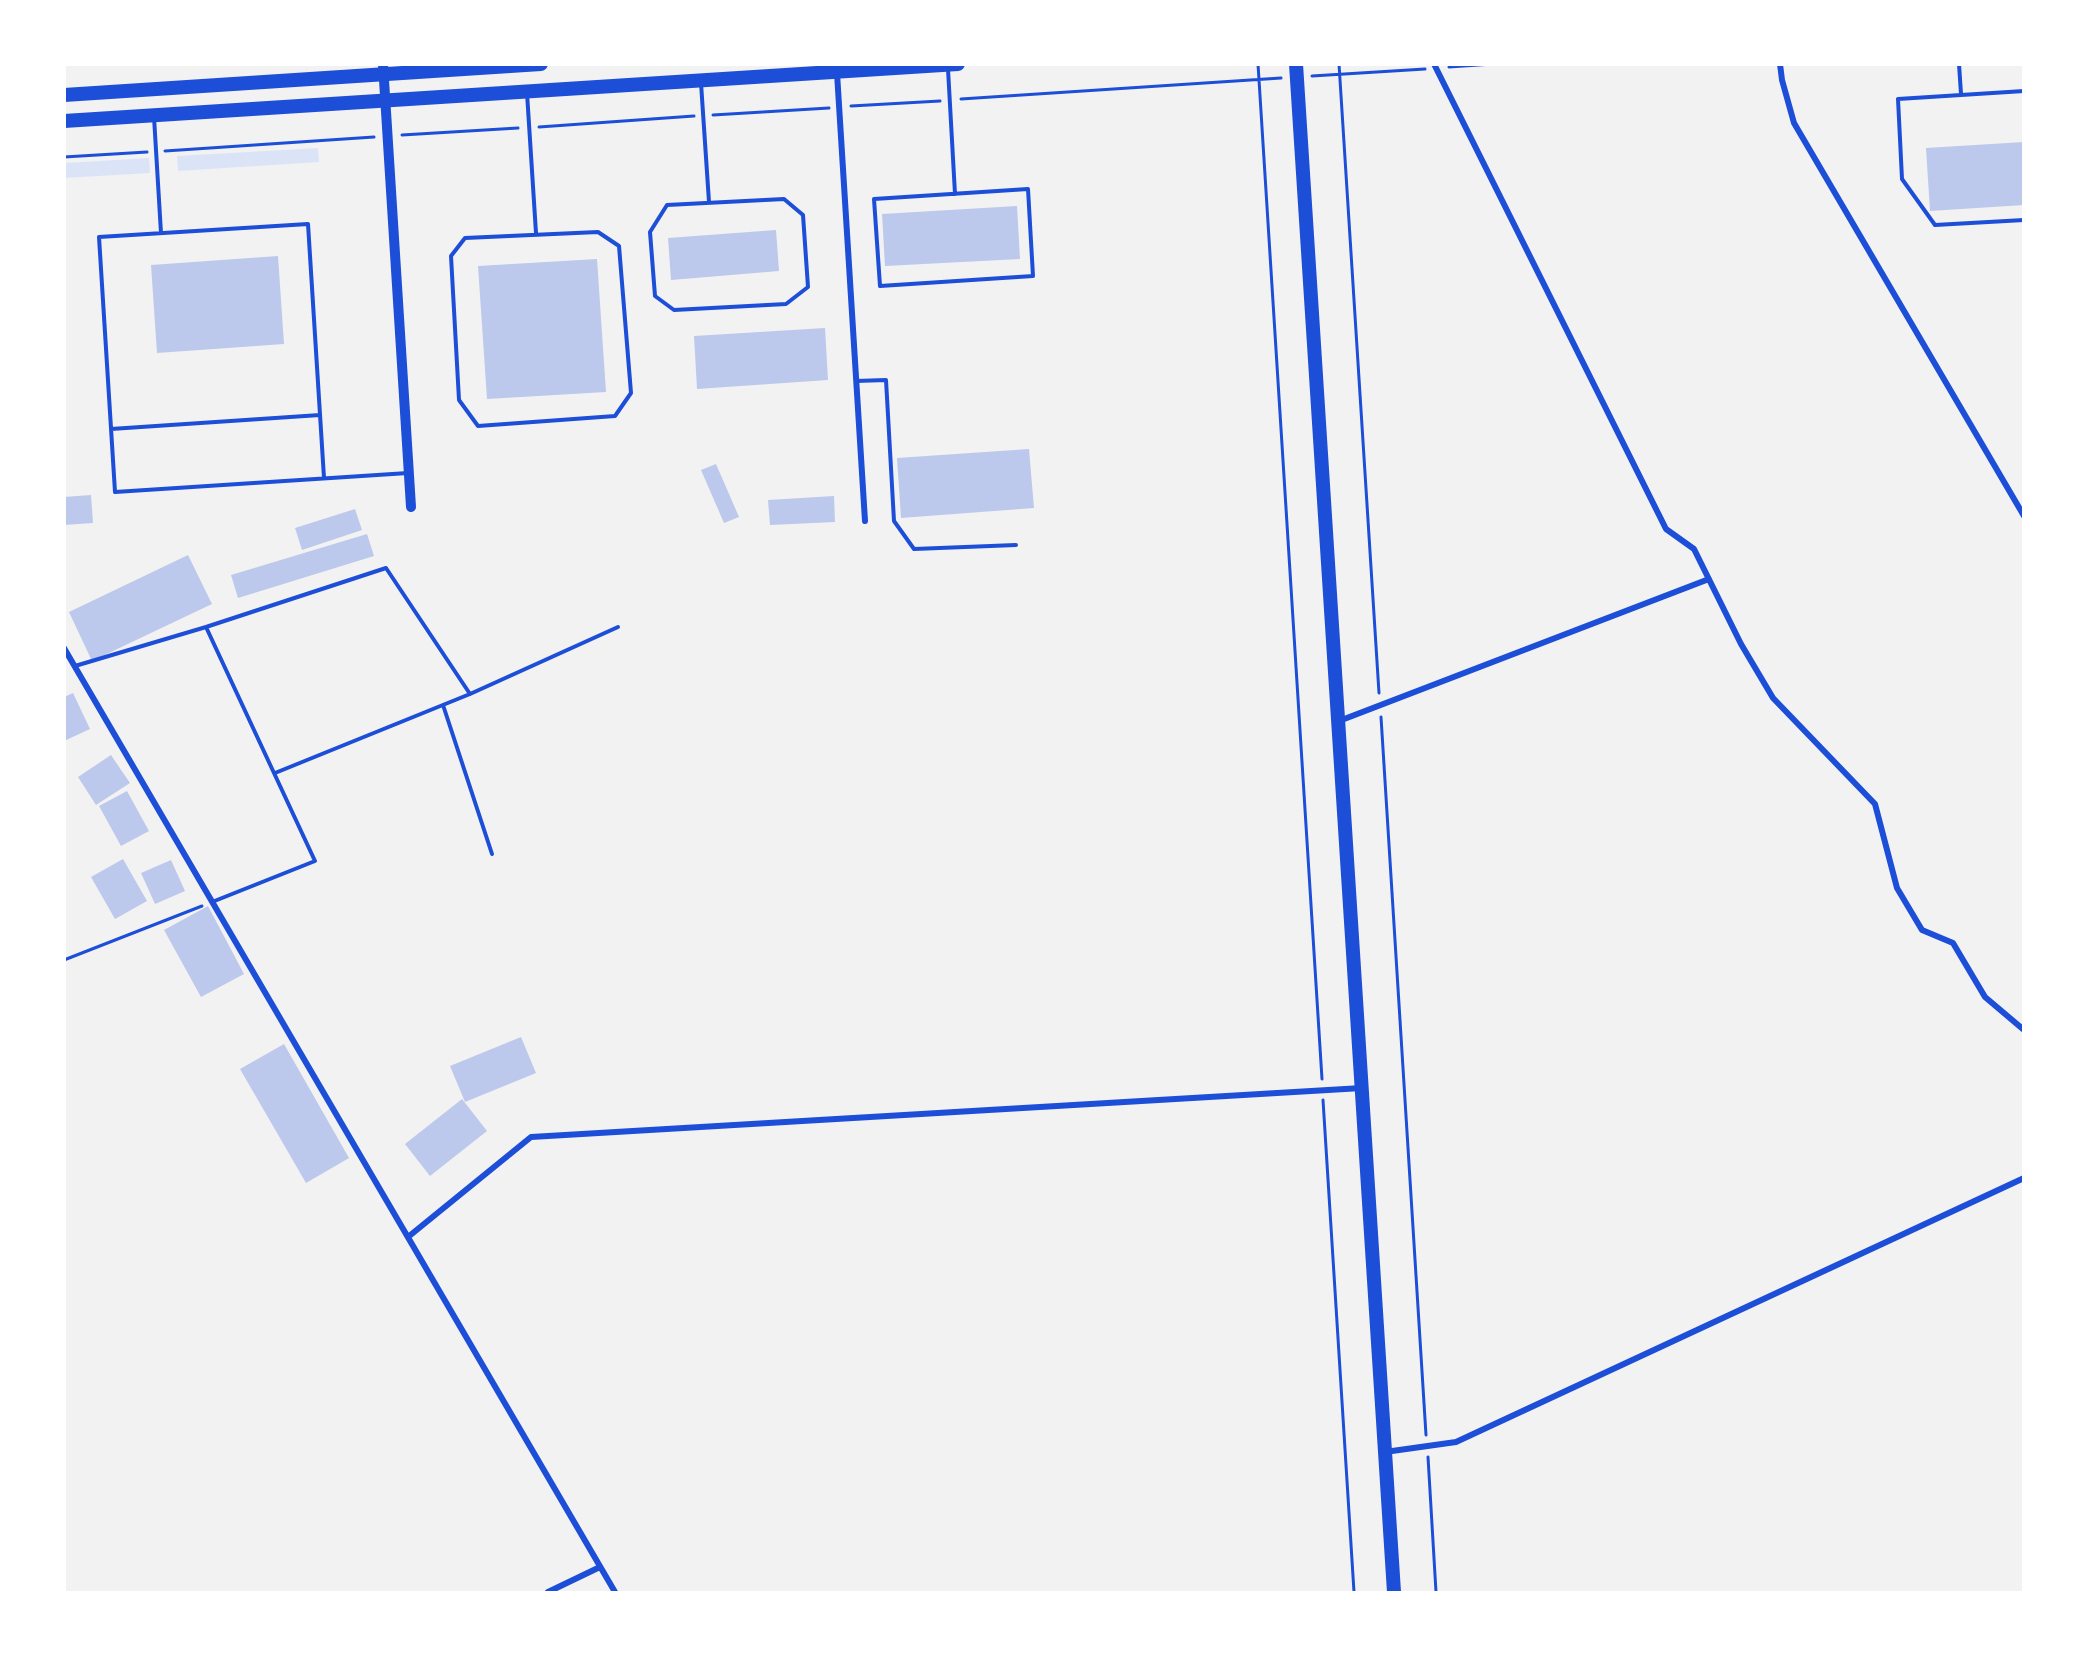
<!DOCTYPE html>
<html>
<head>
<meta charset="utf-8">
<style>
  body { margin:0 }
  #map { position:relative; width:2088px; height:1657px; overflow:hidden; background:#f2f2f2; font-family:"Fira Sans",sans-serif }
  canvas { display:block }
  .frame { position:absolute; inset:0; border:66px solid #fff; pointer-events:none }
</style>
</head>
<body>
<div id="map">
<canvas width="2088" height="1657"></canvas>
<div class="frame"></div>
</div>
<script>
const c = document.querySelector('canvas').getContext('2d');
c.lineJoin = 'round';
function paint(path, color) { c.fillStyle = color; c.fill(path, 'evenodd'); }
function stroke(path, color, width, dash) { c.strokeStyle = color; c.lineWidth = width; c.lineCap = dash ? 'butt' : 'round'; c.setLineDash(dash || []); c.stroke(path); }
const green = new Path2D(`
  M 318,148 L 319,162 L 178,171 L 177,156 Z
  M 149,158 L 150,173 L 65,178 L 65,163 Z`);
const building = new Path2D(`
  M 2024,142 L 2024,205 L 1930,211 L 1926,148 Z
  M 1017,206 L 1020,259 L 885,266 L 882,214 Z
  M 776,230 L 779,271 L 671,280 L 668,238 Z
  M 278,256 L 284,344 L 157,353 L 151,265 Z
  M 597,259 L 606,392 L 487,399 L 478,266 Z
  M 825,328 L 828,380 L 697,389 L 694,336 Z
  M 1029,449 L 1034,508 L 901,518 L 897,458 Z
  M 716,464 L 739,517 L 724,523 L 701,470 Z
  M 91,495 L 93,523 L 64,525 L 64,497 Z
  M 834,496 L 835,522 L 770,525 L 768,500 Z
  M 355,509 L 362,530 L 302,550 L 295,528 Z
  M 367,534 L 374,556 L 238,598 L 231,575 Z
  M 188,555 L 212,604 L 92,661 L 69,612 Z
  M 73,693 L 90,729 L 64,741 L 64,697 Z
  M 111,755 L 130,783 L 96,805 L 78,777 Z
  M 127,791 L 149,831 L 121,846 L 99,806 Z
  M 123,859 L 147,901 L 115,919 L 91,877 Z
  M 171,860 L 185,891 L 155,904 L 141,873 Z
  M 208,906 L 244,974 L 201,997 L 164,930 Z
  M 521,1037 L 536,1073 L 465,1102 L 450,1066 Z
  M 284,1044 L 349,1158 L 306,1183 L 240,1069 Z
  M 462,1099 L 487,1131 L 430,1176 L 405,1144 Z`);
const path = new Path2D(`
  M 1258,64 L 1322,1079
  M 1339,64 L 1379,693
  M 1449,67 L 1493,64
  M 1312,76 L 1425,69
  M 961,99 L 1281,78
  M 851,106 L 940,101
  M 713,115 L 829,108
  M 539,127 L 694,116
  M 402,135 L 518,128
  M 165,151 L 374,137
  M 64,157 L 147,152
  M 1381,717 L 1426,1435
  M 64,960 L 202,906
  M 1323,1100 L 1354,1592
  M 1428,1457 L 1436,1592`);
const service = new Path2D(`
  M 1959,64 L 1961,94
  M 948,69 L 955,194
  M 701,83 L 709,202
  M 2024,91 L 1898,99 L 1902,179 L 1935,225 L 2024,220
  M 527,93 L 536,233
  M 154,117 L 161,233
  M 1028,189 L 1033,276 L 880,286 L 874,199 Z
  M 784,199 L 803,215 L 808,287 L 786,304 L 674,310 L 655,296 L 650,232 L 667,205 Z
  M 598,232 L 619,246 L 631,393 L 615,416 L 478,426 L 459,400 L 451,256 L 465,238 Z
  M 856,381 L 886,380 L 894,521 L 914,549 L 1016,545
  M 111,429 L 320,415
  M 324,478 L 308,224 L 99,237 L 115,492 L 408,473
  M 206,627 L 315,861 L 212,902
  M 75,666 L 206,627 L 386,568 L 470,694
  M 443,705 L 492,854
  M 275,773 L 470,694 L 618,627`);
const minor = new Path2D(`
  M 1434,64 L 1666,529 L 1694,549 L 1741,644 L 1773,698 L 1875,804 L 1897,888 L 1922,930 L 1953,943 L 1985,997 L 2024,1030
  M 1780,64 L 1782,80 L 1794,123 L 2024,516
  M 837,73 L 865,521
  M 64,648 L 615,1592
  M 1339,721 L 1709,579
  M 408,1237 L 531,1137 L 1362,1088
  M 1385,1452 L 1456,1442 L 2024,1178
  M 548,1592 L 600,1567`);
const tertiary = new Path2D(`
  M 383,64 L 411,507`);
const primary = new Path2D(`
  M 1296,64 L 1394,1592
  M 64,95 L 541,64
  M 64,121 L 958,64`);
paint(green, '#dbe4f7');
paint(building, '#bdc9ec');
stroke(path, '#1d4ed8', 3);
stroke(service, '#1d4ed8', 4);
stroke(minor, '#1d4ed8', 6);
stroke(tertiary, '#1d4ed8', 10);
stroke(primary, '#1d4ed8', 14);
</script>
</body>
</html>
